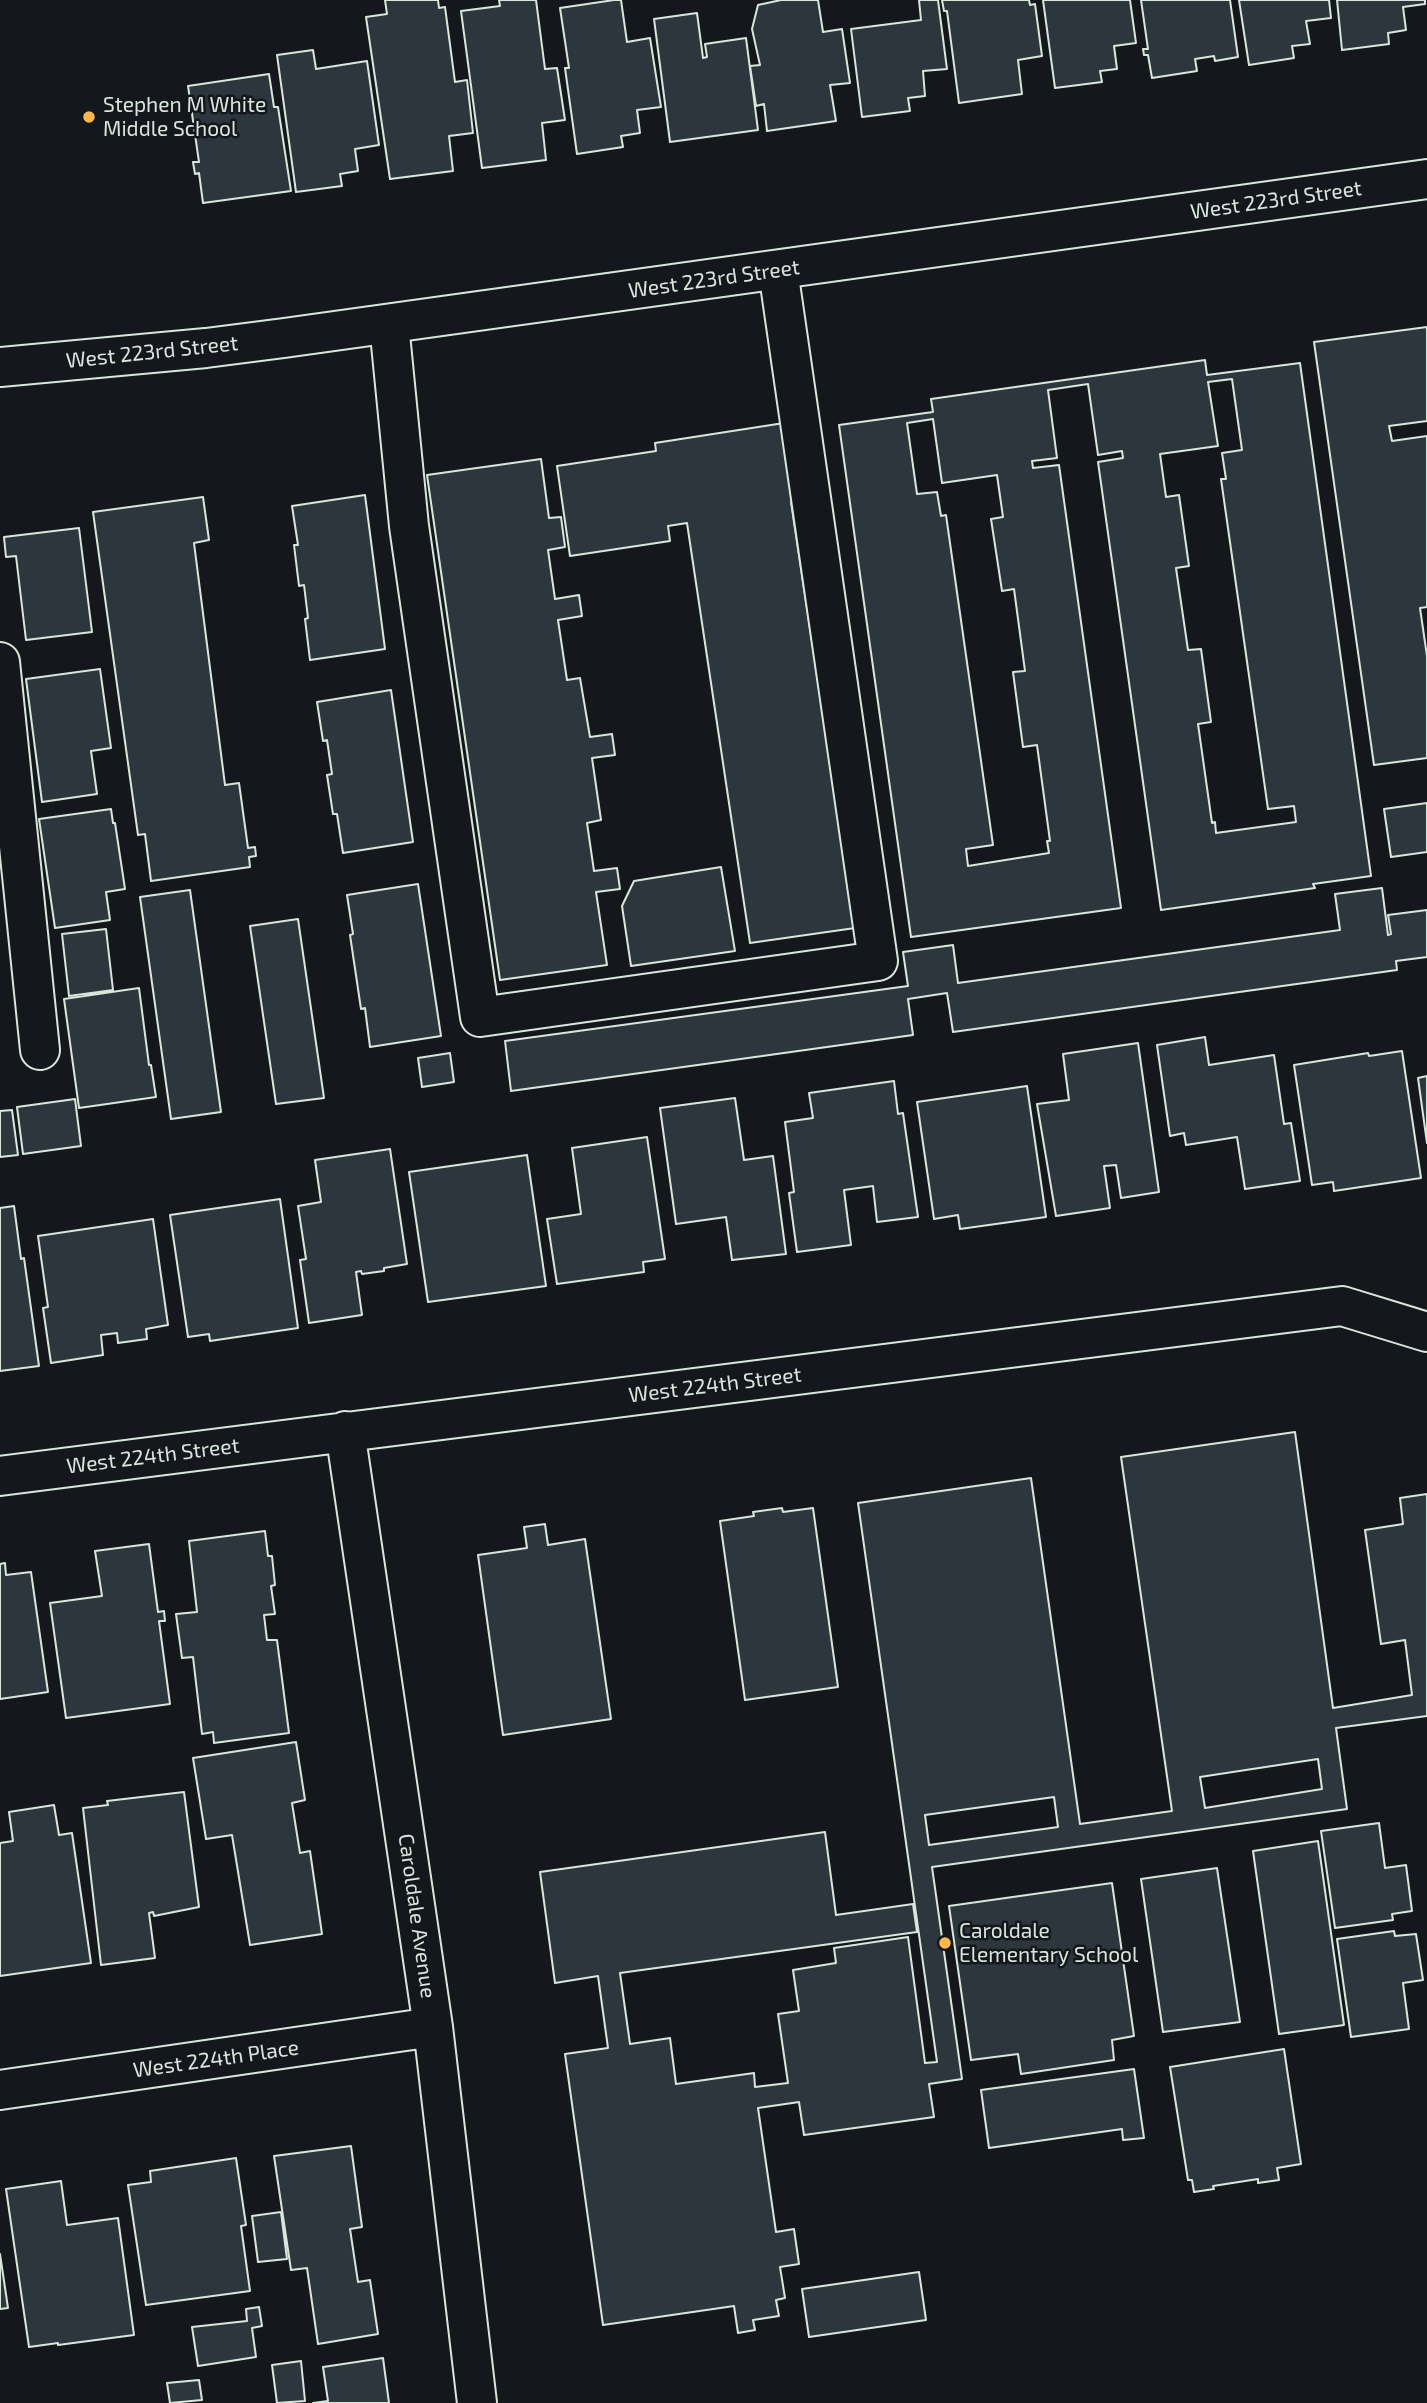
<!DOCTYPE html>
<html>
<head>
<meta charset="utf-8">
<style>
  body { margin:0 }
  canvas { display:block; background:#14181c }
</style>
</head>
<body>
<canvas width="1427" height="2403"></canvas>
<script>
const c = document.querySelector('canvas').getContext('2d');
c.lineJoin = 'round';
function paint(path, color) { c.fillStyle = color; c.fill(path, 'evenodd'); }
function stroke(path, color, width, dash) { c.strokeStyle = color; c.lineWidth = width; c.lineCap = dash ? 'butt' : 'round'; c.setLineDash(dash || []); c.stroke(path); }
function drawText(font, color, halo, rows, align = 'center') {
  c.font = font + ' "Exo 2",sans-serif'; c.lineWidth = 5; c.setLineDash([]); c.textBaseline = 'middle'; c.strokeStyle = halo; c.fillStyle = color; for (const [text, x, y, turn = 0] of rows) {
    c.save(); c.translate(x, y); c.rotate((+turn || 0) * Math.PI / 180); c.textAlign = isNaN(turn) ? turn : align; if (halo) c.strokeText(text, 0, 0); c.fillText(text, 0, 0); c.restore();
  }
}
const building = new Path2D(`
  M 385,0 L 438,0 L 439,8 L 445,7 L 455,82 L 467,80 L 473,133 L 449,136 L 453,171 L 390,179 L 366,17 L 387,14 Z
  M 499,0 L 536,0 L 545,69 L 557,68 L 565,120 L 542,123 L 546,160 L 482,168 L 461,11 L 500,6 Z
  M 614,0 L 621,0 L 627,42 L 650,38 L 661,107 L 637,110 L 640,133 L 621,136 L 623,147 L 577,154 L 565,68 L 569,68 L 560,8 Z
  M 781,0 L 818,0 L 823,32 L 842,29 L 850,83 L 830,85 L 836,121 L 767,131 L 764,104 L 756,106 L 750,66 L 760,65 L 752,29 L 758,5 Z
  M 919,0 L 938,0 L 947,69 L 923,71 L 925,96 L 908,98 L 910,111 L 862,117 L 851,29 L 921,20 Z
  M 942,0 L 1029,0 L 1030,5 L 1035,4 L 1042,56 L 1018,60 L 1022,94 L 959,103 L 947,11 L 944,11 Z
  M 1043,0 L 1130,0 L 1136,43 L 1114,46 L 1117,69 L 1100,71 L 1102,82 L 1055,88 Z
  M 1141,0 L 1230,0 L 1238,57 L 1215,61 L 1214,56 L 1195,59 L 1197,71 L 1152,78 L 1148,55 L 1144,55 L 1143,49 L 1148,49 Z
  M 1239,0 L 1329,0 L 1331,18 L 1306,21 L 1310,44 L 1292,46 L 1294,58 L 1249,65 Z
  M 1337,0 L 1425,0 L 1425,4 L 1403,7 L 1406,30 L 1388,33 L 1389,44 L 1342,50 Z
  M 697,13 L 703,58 L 707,57 L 705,44 L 746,38 L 758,130 L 670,142 L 654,19 Z
  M 313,50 L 316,69 L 367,61 L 379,145 L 355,149 L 358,171 L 340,174 L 342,186 L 296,192 L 277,55 Z
  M 269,74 L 274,107 L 278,107 L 291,191 L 203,203 L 199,173 L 195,174 L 193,162 L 199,162 L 188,86 Z
  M 1427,327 L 1427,421 L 1389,426 L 1392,441 L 1427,436 L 1427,607 L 1420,608 L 1427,656 L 1427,758 L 1374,765 L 1314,342 Z
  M 1205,360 L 1207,375 L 1300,363 L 1371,876 L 1313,884 L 1315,888 L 1161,910 L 1098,462 L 1123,458 L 1122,451 L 1098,455 L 1088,384 L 1048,390 L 1057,458 L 1032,461 L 1033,468 L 1059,465 L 1121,908 L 911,937 L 839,425 L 933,412 L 931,399 ZM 1232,379 L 1242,450 L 1222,453 L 1226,479 L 1221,479 L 1268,809 L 1294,806 L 1296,822 L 1216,833 L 1215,822 L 1212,823 L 1198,724 L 1211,722 L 1201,649 L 1188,650 L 1176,568 L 1189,566 L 1179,495 L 1166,497 L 1160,454 L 1218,446 L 1208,382 ZM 933,419 L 942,483 L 997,475 L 1003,517 L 991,519 L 1002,591 L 1014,589 L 1025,671 L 1013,672 L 1023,747 L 1037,745 L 1050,841 L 1047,841 L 1049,853 L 968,866 L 966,849 L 993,845 L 946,515 L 941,516 L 937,492 L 917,494 L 907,423 Z
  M 784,423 L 796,502 L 791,502 L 855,928 L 750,943 L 687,523 L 668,526 L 670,541 L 570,556 L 557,466 L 656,451 L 655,443 Z
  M 541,459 L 549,518 L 561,517 L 565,547 L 548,550 L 555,599 L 579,595 L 582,616 L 558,620 L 567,680 L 580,678 L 590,737 L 612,734 L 615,755 L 592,758 L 601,820 L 587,823 L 594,871 L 617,868 L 620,889 L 596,892 L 607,965 L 500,980 L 427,475 Z
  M 365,495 L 385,649 L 310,660 L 305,619 L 308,618 L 304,585 L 299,586 L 294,545 L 298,545 L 292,506 Z
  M 203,497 L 209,540 L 194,543 L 225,785 L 239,783 L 248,848 L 255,847 L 256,856 L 249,857 L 250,867 L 151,881 L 145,834 L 138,835 L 93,512 Z
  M 79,528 L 92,632 L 26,640 L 16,556 L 6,557 L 4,537 Z
  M 100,669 L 111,748 L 91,751 L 97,794 L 42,802 L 26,679 Z
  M 391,690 L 413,842 L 343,853 L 337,814 L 333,814 L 327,775 L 332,774 L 327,740 L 323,741 L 317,702 Z
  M 1427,803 L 1427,852 L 1391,857 L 1384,809 Z
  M 111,809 L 113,823 L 115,823 L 125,889 L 106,892 L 110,920 L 55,928 L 39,819 Z
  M 721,867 L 735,951 L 631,966 L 622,906 L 634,881 Z
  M 418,884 L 441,1036 L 370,1047 L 365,1008 L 361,1009 L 350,935 L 353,934 L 347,895 Z
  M 1382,888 L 1388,935 L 1391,934 L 1388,915 L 1427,910 L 1427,957 L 1396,961 L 1397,970 L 953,1032 L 947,993 L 908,999 L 913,1035 L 511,1091 L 505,1041 L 908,986 L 903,952 L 953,945 L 958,983 L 1340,930 L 1335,894 Z
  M 190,890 L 221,1112 L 171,1119 L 140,897 Z
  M 298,919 L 324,1098 L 276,1104 L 250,926 Z
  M 106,929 L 113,990 L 69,996 L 62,934 Z
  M 139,988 L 149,1065 L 151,1065 L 156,1097 L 79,1108 L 64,999 Z
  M 1205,1037 L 1209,1065 L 1274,1055 L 1284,1124 L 1291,1123 L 1300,1181 L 1245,1189 L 1237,1137 L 1186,1145 L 1184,1133 L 1170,1136 L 1157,1045 Z
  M 1138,1043 L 1159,1192 L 1121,1198 L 1116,1165 L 1104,1166 L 1110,1208 L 1056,1216 L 1037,1104 L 1069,1100 L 1063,1054 Z
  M 1402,1051 L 1421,1178 L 1334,1191 L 1333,1182 L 1312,1185 L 1294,1065 L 1368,1053 L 1369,1056 Z
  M 450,1053 L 454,1082 L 422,1087 L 418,1058 Z
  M 1427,1076 L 1427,1143 L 1418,1078 Z
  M 894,1081 L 898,1114 L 903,1113 L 918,1217 L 877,1222 L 873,1186 L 844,1190 L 851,1245 L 797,1252 L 789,1193 L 794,1192 L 785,1122 L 813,1118 L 809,1093 Z
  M 1027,1086 L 1046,1217 L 960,1229 L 958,1215 L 934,1219 L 917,1102 Z
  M 735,1098 L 744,1160 L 773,1156 L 786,1254 L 732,1260 L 726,1217 L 676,1224 L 660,1108 Z
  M 75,1099 L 81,1146 L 23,1154 L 17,1107 Z
  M 12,1110 L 18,1155 L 0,1157 L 0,1111 Z
  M 647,1137 L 665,1259 L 643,1262 L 644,1272 L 557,1284 L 547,1219 L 581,1214 L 572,1148 Z
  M 390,1149 L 407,1264 L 384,1268 L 384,1271 L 362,1274 L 361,1271 L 356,1272 L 362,1315 L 309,1323 L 300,1260 L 306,1259 L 298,1206 L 321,1202 L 315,1160 Z
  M 527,1155 L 546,1286 L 428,1302 L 409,1172 Z
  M 280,1199 L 298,1328 L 210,1341 L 209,1334 L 188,1337 L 170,1215 Z
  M 14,1206 L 21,1259 L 24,1258 L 39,1366 L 0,1371 L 0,1208 Z
  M 153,1219 L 168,1325 L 146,1329 L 147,1339 L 118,1343 L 117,1333 L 101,1335 L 103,1355 L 51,1363 L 43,1308 L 48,1307 L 38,1236 Z
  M 1295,1432 L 1333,1708 L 1412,1695 L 1405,1640 L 1381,1644 L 1365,1530 L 1403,1524 L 1400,1498 L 1427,1494 L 1427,1716 L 1336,1728 L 1347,1809 L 932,1867 L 962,2079 L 929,2084 L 934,2117 L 804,2135 L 799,2102 L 758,2108 L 776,2232 L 794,2229 L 799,2264 L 780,2267 L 785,2298 L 776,2300 L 779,2316 L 753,2320 L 755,2330 L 738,2333 L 734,2306 L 603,2325 L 565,2054 L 608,2048 L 598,1976 L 555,1983 L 540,1872 L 825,1832 L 836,1915 L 913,1904 L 917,1932 L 620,1973 L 630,2044 L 670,2038 L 676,2084 L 754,2073 L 755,2087 L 788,2083 L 778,2014 L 799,2011 L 793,1970 L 836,1963 L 834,1948 L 908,1937 L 925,2063 L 937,2062 L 858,1503 L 1031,1478 L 1080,1824 L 1172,1811 L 1121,1457 ZM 1318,1759 L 1322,1789 L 1205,1808 L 1200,1777 ZM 1054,1797 L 1058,1827 L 929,1845 L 925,1815 Z
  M 782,1508 L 783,1512 L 813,1508 L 838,1687 L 745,1700 L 720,1521 L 754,1516 L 753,1512 Z
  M 545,1524 L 548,1545 L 585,1539 L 611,1719 L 503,1735 L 478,1555 L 527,1548 L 524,1527 Z
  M 265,1531 L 268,1556 L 272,1556 L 275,1585 L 271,1586 L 275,1614 L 264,1615 L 267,1640 L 277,1640 L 289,1733 L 214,1743 L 213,1732 L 202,1734 L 193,1657 L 182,1658 L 176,1614 L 197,1612 L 189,1541 Z
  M 149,1544 L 158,1612 L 164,1611 L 165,1621 L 159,1621 L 170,1704 L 66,1718 L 50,1603 L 102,1596 L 95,1551 Z
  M 5,1563 L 6,1575 L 31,1572 L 48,1692 L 0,1699 L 0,1564 Z
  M 296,1742 L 305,1800 L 292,1803 L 300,1853 L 310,1851 L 322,1934 L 250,1945 L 232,1835 L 206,1839 L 193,1758 Z
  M 184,1792 L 199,1907 L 154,1916 L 153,1912 L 149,1913 L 155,1958 L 101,1965 L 83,1808 L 108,1805 L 107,1801 Z
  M 54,1805 L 59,1835 L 72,1833 L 91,1963 L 0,1976 L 0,1843 L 13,1841 L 9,1812 Z
  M 1379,1823 L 1385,1868 L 1406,1865 L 1412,1911 L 1392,1914 L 1393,1920 L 1335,1928 L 1321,1831 Z
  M 1318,1841 L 1344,2025 L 1279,2034 L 1253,1851 Z
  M 1217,1868 L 1240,2022 L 1163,2032 L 1141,1879 Z
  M 1112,1883 L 1134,2036 L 1112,2040 L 1114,2060 L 1021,2074 L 1018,2054 L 971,2060 L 949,1906 Z
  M 1394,1931 L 1395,1936 L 1416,1934 L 1423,1980 L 1403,1983 L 1409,2029 L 1351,2037 L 1337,1939 Z
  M 1284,2049 L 1301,2164 L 1277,2168 L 1279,2180 L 1258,2183 L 1258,2179 L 1213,2186 L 1214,2189 L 1194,2192 L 1192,2180 L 1188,2180 L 1170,2067 Z
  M 1134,2069 L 1144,2138 L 1123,2140 L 1122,2129 L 989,2148 L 981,2090 Z
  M 351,2146 L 362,2227 L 350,2229 L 358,2282 L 370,2280 L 378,2334 L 318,2344 L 307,2268 L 291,2270 L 274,2156 Z
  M 236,2158 L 246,2225 L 241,2226 L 250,2291 L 146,2305 L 128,2185 L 151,2182 L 150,2171 Z
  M 61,2181 L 67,2225 L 118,2218 L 134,2335 L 58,2345 L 58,2343 L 29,2347 L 6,2189 Z
  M 281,2212 L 287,2259 L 258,2262 L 252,2216 Z
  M 0,2254 L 8,2308 L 0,2309 Z
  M 919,2272 L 926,2320 L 809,2337 L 802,2289 Z
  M 259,2307 L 262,2326 L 252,2328 L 256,2357 L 198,2366 L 192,2327 L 247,2321 L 246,2309 Z
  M 383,2358 L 389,2403 L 313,2403 L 328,2401 L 323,2367 Z
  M 301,2361 L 305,2401 L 277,2403 L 272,2365 Z
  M 199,2380 L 202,2400 L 170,2403 L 167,2383 Z`);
const minor = new Path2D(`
  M 389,324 L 409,526 L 480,1017 L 878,961 L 778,270
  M 0,662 L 40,1050
  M 345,1431 L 433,2027 L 477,2403
  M 0,1476 L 1342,1306 L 1427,1332
  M 0,2090 L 433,2027`);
const major = new Path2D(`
  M 0,367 L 206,348 L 284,338 L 1427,179`);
const markers = [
  [89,117,7,"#ffb74d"],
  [945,1943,7,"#ffb74d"]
];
const poiNames = [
  ["Stephen M White",103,105],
  ["Middle School",103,129],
  ["Caroldale",959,1931],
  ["Elementary School",959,1955]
];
const streetNames = [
  ["West 223rd Street",1276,200,-8],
  ["West 223rd Street",714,279,-8],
  ["West 223rd Street",152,352,-6],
  ["West 224th Street",715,1385,-7],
  ["West 224th Street",153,1456,-7],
  ["Caroldale Avenue",417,1916,82],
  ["West 224th Place",216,2059,-8]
];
paint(building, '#2c363c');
stroke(building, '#d8e6dc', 2);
stroke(minor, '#d8e6dc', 42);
stroke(major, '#d8e6dc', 42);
stroke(minor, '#14181c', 38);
stroke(major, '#14181c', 38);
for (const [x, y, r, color] of markers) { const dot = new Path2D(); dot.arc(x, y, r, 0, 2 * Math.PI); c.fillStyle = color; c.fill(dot); stroke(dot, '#14181c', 2.5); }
drawText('21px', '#d8e6dc', '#14181c', poiNames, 'left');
drawText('21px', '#d8e6dc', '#14181c', streetNames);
</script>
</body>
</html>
